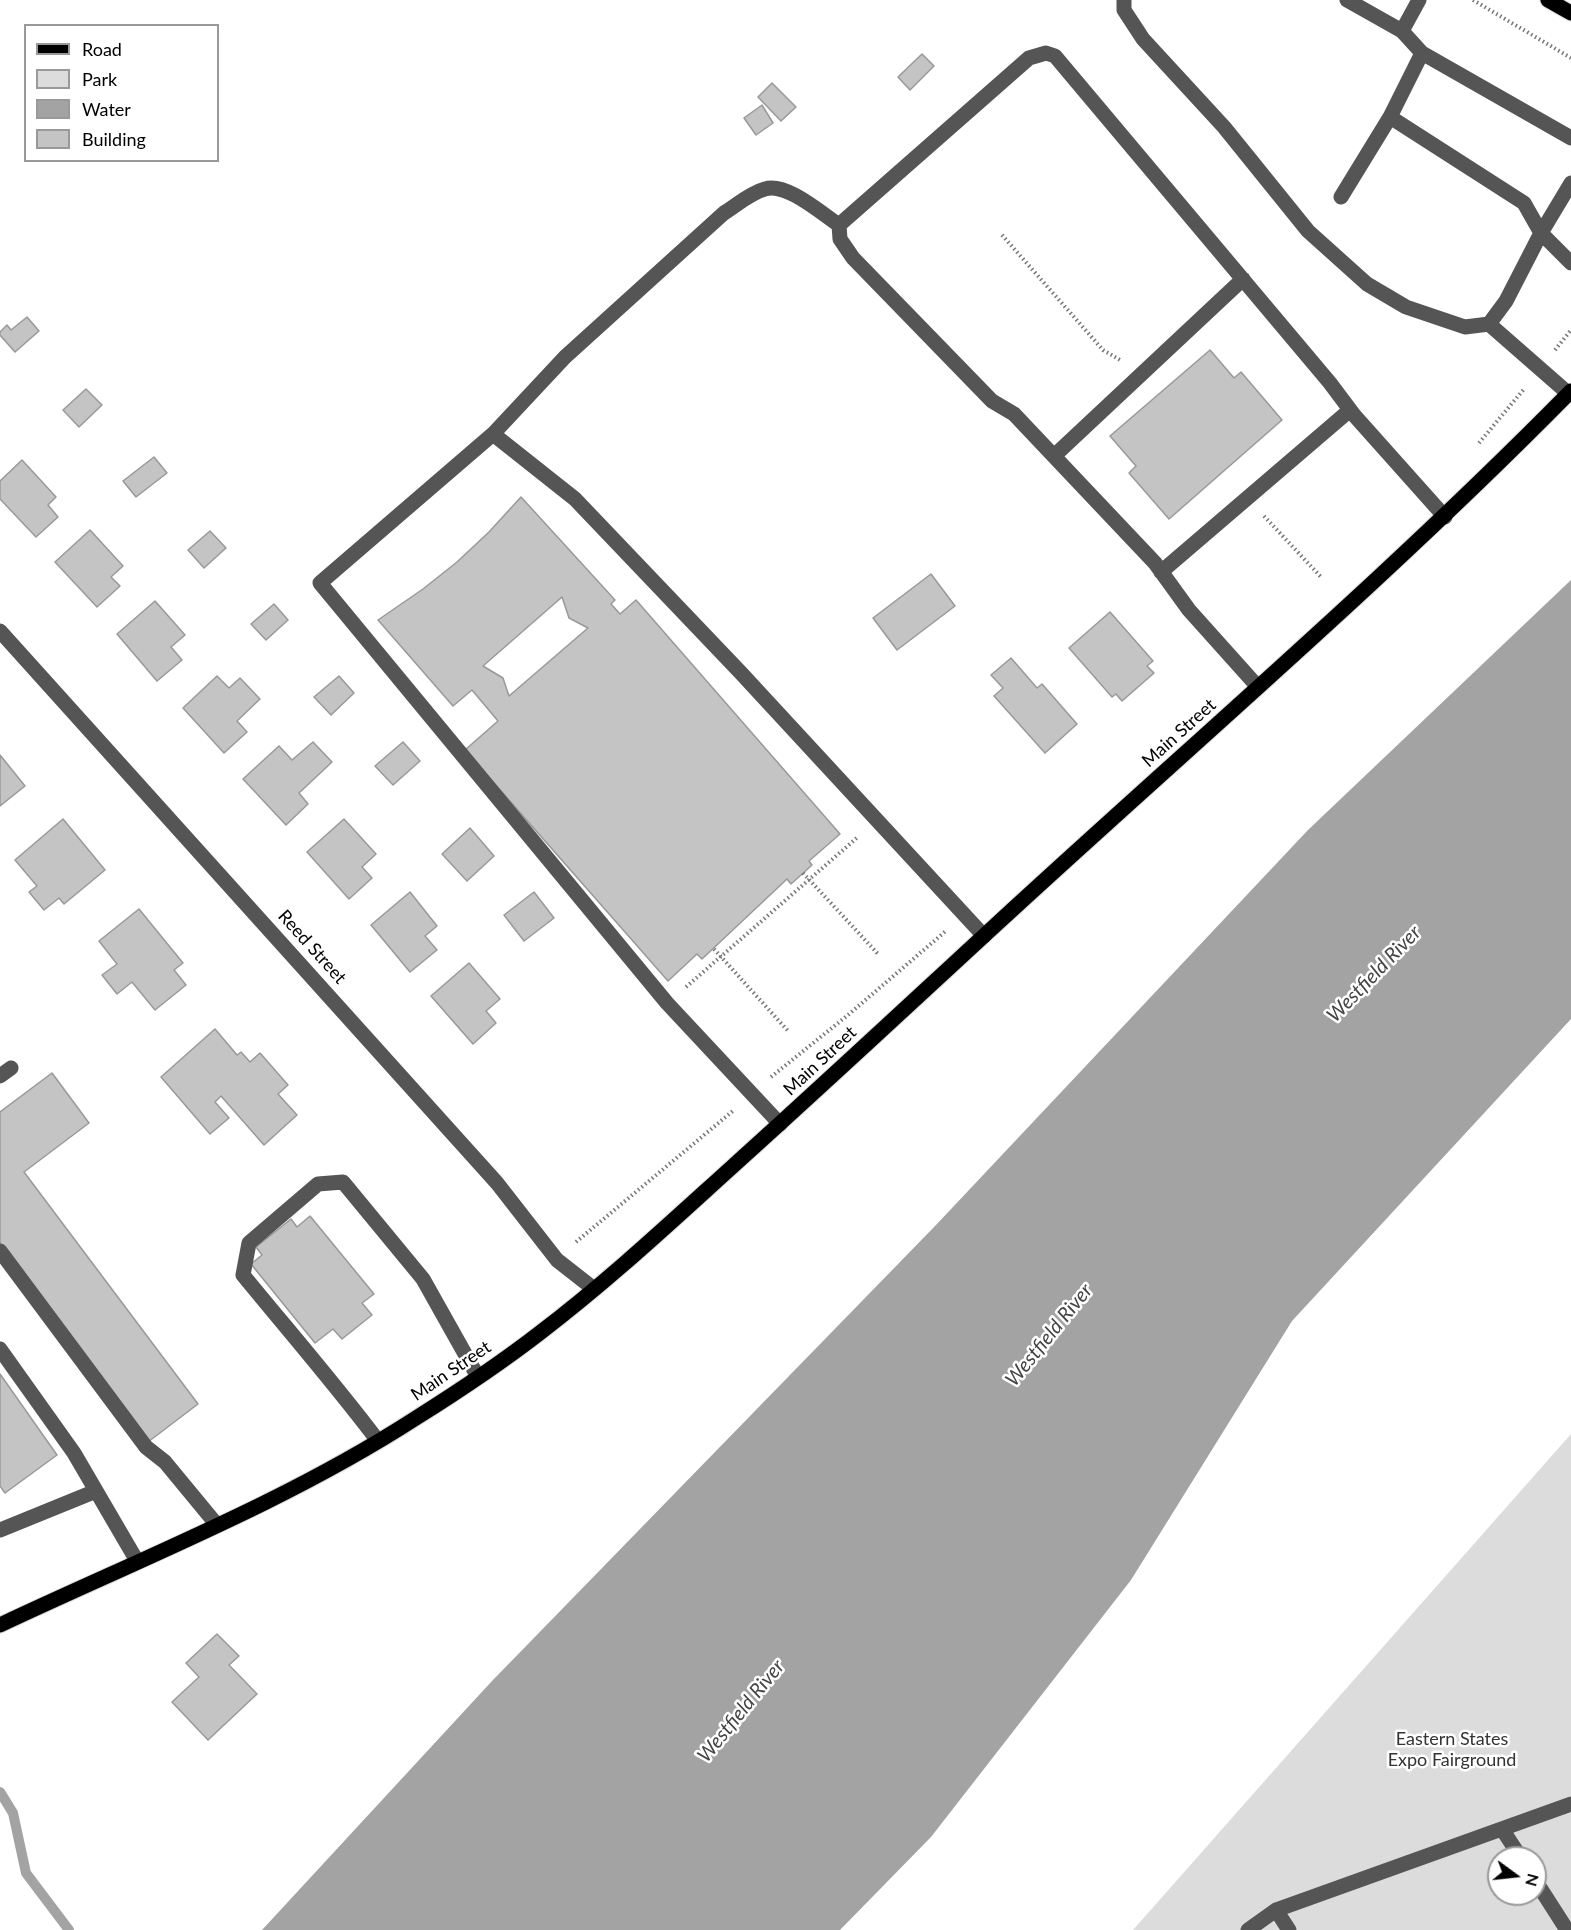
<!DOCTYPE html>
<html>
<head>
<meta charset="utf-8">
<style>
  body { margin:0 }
  #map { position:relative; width:1571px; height:1930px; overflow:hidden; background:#fff; font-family:Lato,sans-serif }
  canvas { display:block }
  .legend { position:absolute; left:24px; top:24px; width:195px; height:138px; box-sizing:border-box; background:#fff; border:2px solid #999; margin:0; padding:8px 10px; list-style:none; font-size:18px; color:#000 }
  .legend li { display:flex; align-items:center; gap:12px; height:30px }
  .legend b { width:30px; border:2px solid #999 }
  .north { position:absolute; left:1487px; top:1846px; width:60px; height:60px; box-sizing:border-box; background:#fff; border:2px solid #999; border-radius:50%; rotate:105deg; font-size:16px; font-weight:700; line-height:24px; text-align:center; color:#000 }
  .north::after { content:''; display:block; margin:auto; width:21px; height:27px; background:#000; clip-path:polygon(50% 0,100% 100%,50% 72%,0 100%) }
</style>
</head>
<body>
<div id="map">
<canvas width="1571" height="1930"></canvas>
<ul class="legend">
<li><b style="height:8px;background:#000"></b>Road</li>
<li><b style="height:16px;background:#dcdcdc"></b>Park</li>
<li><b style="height:16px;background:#a3a3a3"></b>Water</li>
<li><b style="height:16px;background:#c4c4c4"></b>Building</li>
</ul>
<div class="north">N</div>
</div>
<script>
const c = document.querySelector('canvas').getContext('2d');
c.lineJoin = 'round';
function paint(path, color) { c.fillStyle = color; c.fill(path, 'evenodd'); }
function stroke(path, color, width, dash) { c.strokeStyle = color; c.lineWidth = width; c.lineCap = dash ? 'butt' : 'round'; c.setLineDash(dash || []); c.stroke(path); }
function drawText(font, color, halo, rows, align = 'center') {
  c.font = font + ' Lato,sans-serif'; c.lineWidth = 5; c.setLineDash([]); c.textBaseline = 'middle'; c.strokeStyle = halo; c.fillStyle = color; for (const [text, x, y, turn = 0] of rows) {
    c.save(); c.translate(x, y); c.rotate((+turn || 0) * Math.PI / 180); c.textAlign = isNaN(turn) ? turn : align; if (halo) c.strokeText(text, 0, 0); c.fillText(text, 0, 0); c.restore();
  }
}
const green = new Path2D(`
  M 1571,1434 L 1571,1930 L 1133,1930 ZM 1499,1858 L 1535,1858 L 1535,1894 L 1499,1894 Z`);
const water = new Path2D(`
  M 1571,580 L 1571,1019 L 1292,1321 L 1131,1580 L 931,1837 L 840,1930 L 262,1930 L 492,1681 L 936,1225 L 1308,830 Z`);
const stream = new Path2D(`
  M 0,1792 L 13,1813 L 26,1873 L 69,1930`);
const building = new Path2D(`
  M 922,54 L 934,66 L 910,90 L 898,77 Z
  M 772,83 L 796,107 L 781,121 L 758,97 Z
  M 762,105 L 773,123 L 756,135 L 744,118 Z
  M 27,317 L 39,331 L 15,352 L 0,335 L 0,332 L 7,325 L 11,330 Z
  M 1210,350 L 1234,378 L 1241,372 L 1282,420 L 1169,519 L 1129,473 L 1136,466 L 1110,436 Z
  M 86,389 L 102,405 L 79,427 L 63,410 Z
  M 154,457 L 167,473 L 136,497 L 123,481 Z
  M 22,460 L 56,497 L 48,505 L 58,517 L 36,537 L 0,499 L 0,481 Z
  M 521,497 L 615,600 L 611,604 L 620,614 L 636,600 L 840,834 L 809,861 L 812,865 L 791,884 L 787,879 L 702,959 L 697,954 L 668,981 L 465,750 L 498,721 L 472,690 L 453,706 L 378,620 L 423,589 L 457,562 L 489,532 ZM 562,597 L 569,618 L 588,628 L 509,696 L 503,678 L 483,666 Z
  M 90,530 L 123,566 L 111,577 L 120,586 L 97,607 L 55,562 Z
  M 210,531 L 226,548 L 204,568 L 188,550 Z
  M 931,574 L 955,606 L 897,650 L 873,618 Z
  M 155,601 L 185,635 L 171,647 L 182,660 L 157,681 L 117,634 Z
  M 274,604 L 288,620 L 266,640 L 251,624 Z
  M 1110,612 L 1153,661 L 1147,666 L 1154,673 L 1122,701 L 1116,694 L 1112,697 L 1069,648 Z
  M 1011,658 L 1037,688 L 1042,684 L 1077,724 L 1045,753 L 994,696 L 1003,688 L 991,675 Z
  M 217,676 L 229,688 L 240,678 L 260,699 L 237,721 L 247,732 L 224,753 L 183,708 Z
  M 339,676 L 354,693 L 331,715 L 314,697 Z
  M 313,742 L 332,762 L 299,793 L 308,804 L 286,825 L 243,779 L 279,746 L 292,760 Z
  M 403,742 L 420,761 L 393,785 L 375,766 Z
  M 0,755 L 25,786 L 0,806 Z
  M 63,819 L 105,870 L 64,904 L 59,898 L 44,910 L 29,892 L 37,886 L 15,860 Z
  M 344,819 L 376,854 L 362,867 L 372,878 L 349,899 L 307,852 Z
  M 470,828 L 494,856 L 467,881 L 442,854 Z
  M 410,892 L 437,926 L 425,936 L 437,950 L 410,972 L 371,925 Z
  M 534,892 L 554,918 L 524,941 L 504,915 Z
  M 139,909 L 183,963 L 174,970 L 186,985 L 155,1010 L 132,982 L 117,994 L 102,975 L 117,964 L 99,941 Z
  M 469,963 L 500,999 L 486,1011 L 496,1023 L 473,1044 L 431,996 Z
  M 215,1029 L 237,1055 L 241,1052 L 250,1062 L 260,1053 L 288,1085 L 278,1094 L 297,1115 L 264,1145 L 221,1096 L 215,1102 L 229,1118 L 210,1134 L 161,1077 Z
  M 52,1073 L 89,1123 L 24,1172 L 198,1404 L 148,1442 L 0,1244 L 0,1112 Z
  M 310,1216 L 374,1294 L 362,1303 L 372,1315 L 342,1339 L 333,1329 L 315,1343 L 251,1264 L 262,1255 L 256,1247 L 291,1219 L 297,1227 Z
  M 0,1374 L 57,1455 L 5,1493 L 0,1486 Z
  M 217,1634 L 239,1656 L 229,1665 L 257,1694 L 208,1740 L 172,1702 L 199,1677 L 186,1663 Z`);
const path = new Path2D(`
  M 1473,0 L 1571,58
  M 1002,235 L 1103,350 L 1120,360
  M 1555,350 L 1571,330
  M 1479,443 L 1524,389
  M 1264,516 L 1321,577
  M 803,873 L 879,955
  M 714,949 L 789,1032
  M 686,987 L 859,836
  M 771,1077 L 848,1015 L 947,930
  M 576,1242 L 734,1110`);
const minor = new Path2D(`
  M 1124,0 L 1124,10 L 1143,39 L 1224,127 L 1308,231 L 1367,284 L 1406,307 L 1465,327 L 1489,324 L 1506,301 L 1541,233 L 1524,203 L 1390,117 L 1341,197
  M 1347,0 L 1402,31 L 1422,53 L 1571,138
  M 1402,31 L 1419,0
  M 1390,117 L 1422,53
  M 1571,183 L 1541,233 L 1571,263
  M 1489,324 L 1569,394
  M 493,434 L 565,357 L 724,213 C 737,205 750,193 765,189 C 786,182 821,213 839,225
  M 1054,456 L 1243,279
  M 1161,572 L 1350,410
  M 0,631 L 461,1143 L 497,1183 L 557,1260 L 594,1289
  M 1258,687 L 1189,610 L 1155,563 L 1014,414 L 992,401 L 853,258 L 840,239 L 839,225 L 1029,58 L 1046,53 L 1055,56 L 1330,383 L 1354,415 L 1445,517
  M 0,1076 L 11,1068
  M 780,1124 L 667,1003 L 320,583 L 493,434 L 575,499 L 741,673 L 984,936
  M 0,1251 L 146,1447 L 165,1462 L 217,1525
  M 0,1349 L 74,1453 L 137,1561
  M 378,1441 C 335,1384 288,1330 243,1275 L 249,1243 L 318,1184 L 343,1182 L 423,1279 L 478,1377
  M 0,1530 L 96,1491
  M 1502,1829 L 1521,1858
  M 1535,1880 L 1567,1930
  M 1276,1910 L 1289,1930
  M 1248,1930 L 1276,1910 L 1571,1804`);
const major = new Path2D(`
  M 1548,0 L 1571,13
  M 0,1625 C 140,1559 286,1502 416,1418 C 459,1391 501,1363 541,1332 C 608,1281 670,1223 732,1167 C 822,1086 911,1003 1000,921 C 1191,745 1389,576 1571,391`);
const streetNames = [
  ["Main Street",1179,733,-42],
  ["Reed Street",312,947,48],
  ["Main Street",820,1061,-43],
  ["Main Street",451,1371,-34]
];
const parkNames = [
  ["Eastern States",1452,1739],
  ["Expo Fairground",1452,1760]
];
const waterNames = [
  ["Westfield River",1374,974,-46],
  ["Westfield River",1049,1335,-51],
  ["Westfield River",741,1711,-51]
];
paint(green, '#dcdcdc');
paint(water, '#a3a3a3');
stroke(stream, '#a3a3a3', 10);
paint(building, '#c4c4c4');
stroke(building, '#999', 1.5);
stroke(major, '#dbdbdb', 17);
stroke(path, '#777', 4, [1.5, 3]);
stroke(minor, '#555', 15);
stroke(major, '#000', 15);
drawText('18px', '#000', '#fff', streetNames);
drawText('18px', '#333', '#fff', parkNames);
drawText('italic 20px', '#444', '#fff', waterNames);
</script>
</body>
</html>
